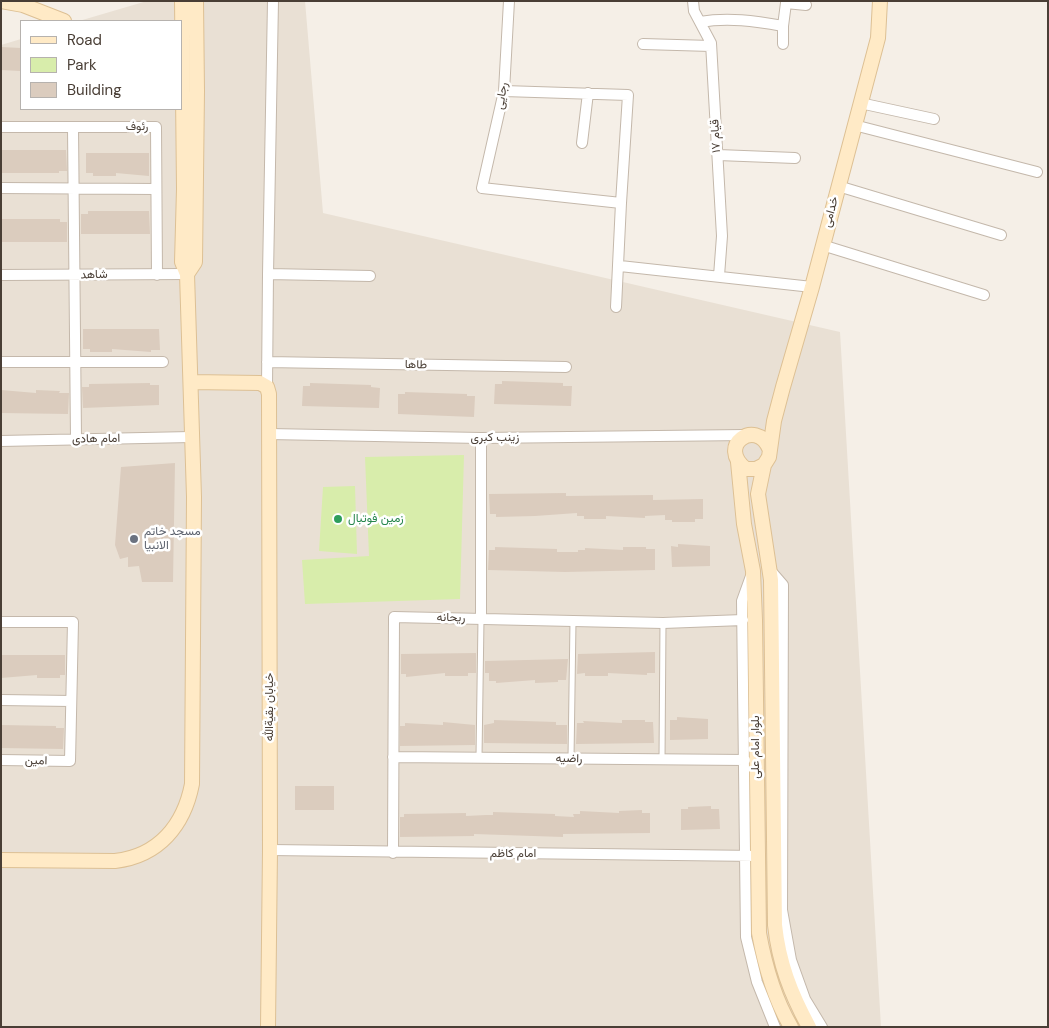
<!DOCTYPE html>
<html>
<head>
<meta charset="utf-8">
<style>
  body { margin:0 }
  #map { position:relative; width:1049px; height:1028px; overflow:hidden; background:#f5efe7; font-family:"DM Sans",sans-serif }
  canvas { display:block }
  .frame { position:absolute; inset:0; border:2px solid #493e35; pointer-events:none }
  .legend { position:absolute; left:20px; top:20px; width:162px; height:90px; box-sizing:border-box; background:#fff; border:1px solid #b6b2ae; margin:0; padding:6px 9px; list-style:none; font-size:15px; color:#493e35 }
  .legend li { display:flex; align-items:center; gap:10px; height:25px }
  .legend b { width:25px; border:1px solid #b6b2ae }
</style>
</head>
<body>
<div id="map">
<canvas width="1049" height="1028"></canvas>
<div class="frame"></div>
<ul class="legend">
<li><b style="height:6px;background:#ffeac6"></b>Road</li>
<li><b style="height:14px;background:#d8edab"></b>Park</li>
<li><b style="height:14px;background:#dbccbe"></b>Building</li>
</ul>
</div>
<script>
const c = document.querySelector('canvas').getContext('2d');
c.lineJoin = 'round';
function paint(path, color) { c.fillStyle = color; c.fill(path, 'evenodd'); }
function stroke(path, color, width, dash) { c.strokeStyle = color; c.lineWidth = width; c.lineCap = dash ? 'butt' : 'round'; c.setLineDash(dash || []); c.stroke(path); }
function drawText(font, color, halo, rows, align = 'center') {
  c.font = font + ' "DM Sans",Vazirmatn,sans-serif'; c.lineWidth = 5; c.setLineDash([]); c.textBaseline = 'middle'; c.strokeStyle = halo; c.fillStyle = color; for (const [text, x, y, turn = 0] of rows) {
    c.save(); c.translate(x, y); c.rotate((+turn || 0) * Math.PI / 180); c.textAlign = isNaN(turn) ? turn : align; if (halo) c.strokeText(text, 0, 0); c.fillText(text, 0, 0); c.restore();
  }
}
const residential = new Path2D(`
  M 147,1 L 305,1 L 323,213 L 840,332 L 881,1027 L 1,1027 L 1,45 L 21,39 L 21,109 L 181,109 L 181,21 L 79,21 Z`);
const green = new Path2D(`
  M 464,455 L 460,599 L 305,604 L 302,560 L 369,556 L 365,457 Z
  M 355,486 L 357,554 L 319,551 L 323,487 Z`);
const building = new Path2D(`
  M 1,47 L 21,48 L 20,71 L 1,70 Z
  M 1,150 L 66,150 L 67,171 L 59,171 L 59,173 L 1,173 Z
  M 86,153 L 149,153 L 149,176 L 116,173 L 116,176 L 93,176 L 93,173 L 86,173 Z
  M 88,211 L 149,211 L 150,234 L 81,234 L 81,214 L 88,214 Z
  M 1,219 L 60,219 L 60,222 L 67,222 L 67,242 L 1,242 Z
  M 83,329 L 159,329 L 160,350 L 151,350 L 151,352 L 112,349 L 112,352 L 90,352 L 90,349 L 83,349 Z
  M 502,381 L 563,383 L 563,386 L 572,386 L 571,406 L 494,404 L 495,384 L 502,384 Z
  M 150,383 L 150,385 L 159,385 L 159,405 L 83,408 L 82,387 L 89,387 L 89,384 Z
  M 310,383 L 371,385 L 371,387 L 380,388 L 379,408 L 302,406 L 303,386 L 310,386 Z
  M 1,390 L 36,393 L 36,390 L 60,391 L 59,393 L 69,393 L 68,414 L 1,413 Z
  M 405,392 L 467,394 L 467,396 L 475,396 L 474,417 L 398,414 L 398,394 L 405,394 Z
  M 175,463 L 173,582 L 142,582 L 139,566 L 128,567 L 128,557 L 120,559 L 115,545 L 121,467 Z
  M 566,493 L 566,496 L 653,495 L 653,500 L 703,499 L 703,519 L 695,519 L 695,522 L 672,522 L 672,520 L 665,520 L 665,515 L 645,516 L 645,518 L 606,516 L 606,519 L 584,519 L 584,516 L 577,516 L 577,513 L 535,516 L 496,517 L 496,514 L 490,514 L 489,494 Z
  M 678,544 L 710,546 L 710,566 L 672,567 L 671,546 L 678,547 Z
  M 495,547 L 557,549 L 557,552 L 578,552 L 578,550 L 585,550 L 585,548 L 623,550 L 623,547 L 646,547 L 646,549 L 655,549 L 655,570 L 565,572 L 488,570 L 489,550 L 495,550 Z
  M 655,652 L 655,673 L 647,673 L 647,675 L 608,673 L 608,676 L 585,676 L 585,673 L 577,674 L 578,654 Z
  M 476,653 L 476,673 L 468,673 L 468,676 L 445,676 L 445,673 L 406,677 L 406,674 L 401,674 L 401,654 Z
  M 1,655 L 65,655 L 65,675 L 60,675 L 60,678 L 37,678 L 37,675 L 1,678 Z
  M 568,659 L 566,680 L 558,680 L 558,682 L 535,683 L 535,680 L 496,683 L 496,681 L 489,681 L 489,673 L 485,673 L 485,661 Z
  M 677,717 L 708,719 L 708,739 L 670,740 L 670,720 L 677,720 Z
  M 494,720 L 556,722 L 556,725 L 567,725 L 567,744 L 484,743 L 484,725 L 494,723 Z
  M 622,720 L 645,720 L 645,722 L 653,722 L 654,743 L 576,744 L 577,723 L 584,723 L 583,721 L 622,723 Z
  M 443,722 L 475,725 L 475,745 L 400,746 L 400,726 L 405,726 L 405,723 L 443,725 Z
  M 1,725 L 56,726 L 56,728 L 64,728 L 63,749 L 1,748 Z
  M 295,786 L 334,786 L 334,810 L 295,810 Z
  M 711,806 L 711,809 L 719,809 L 720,829 L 681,830 L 681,809 L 688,809 L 688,807 Z
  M 642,810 L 642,813 L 650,813 L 650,833 L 563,834 L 563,837 L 474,834 L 474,836 L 400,837 L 400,817 L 404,817 L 404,814 L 466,813 L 466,816 L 486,815 L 493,815 L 493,812 L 555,814 L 555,816 L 574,817 L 573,814 L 580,814 L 580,811 L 619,813 L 619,811 Z`);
const lane = new Path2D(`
  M 479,757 L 481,619
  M 571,758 L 573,621
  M 662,759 L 663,623`);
const street = new Path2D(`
  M 509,1 L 504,91 L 482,188 L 621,203 L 616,307
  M 693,1 L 694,11 L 711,43 L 722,236 L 719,276
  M 700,22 C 728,17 755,21 783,26 L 786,3 L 806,5
  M 783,26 L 783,44
  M 643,44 L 711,46
  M 504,91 L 628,95 L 621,203
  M 860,103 L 934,119
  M 854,125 L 1037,172
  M 1,127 L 156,127 L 157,275
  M 73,128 L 76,439
  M 582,143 L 588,93
  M 718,155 L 795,158
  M 838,186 L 1001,235
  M 1,188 L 156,189
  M 822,245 L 984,295
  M 620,266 L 812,287
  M 268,274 L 273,1
  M 1,275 L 187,274
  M 1,362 L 163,362
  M 267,362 L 566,367
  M 267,387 L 268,274 L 370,276
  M 269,434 L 481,438 L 746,435
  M 481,438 L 481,619
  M 1,441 L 191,437
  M 770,570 L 783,585 L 782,910 L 791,960 L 805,999 L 822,1027
  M 751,576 L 742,601 L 746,937 L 757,982 L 775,1027
  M 1,622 L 73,622 L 70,761 L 1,760
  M 1,700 L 71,701
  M 393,757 L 745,760
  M 270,850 L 757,856
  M 393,853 L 394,617 L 663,623 L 743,620`);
const secondary = new Path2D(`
  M 1,1 L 23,5 L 64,21
  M 187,274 L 195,262 L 197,91 L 196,1
  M 191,382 L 260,383 L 267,387 L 269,394 L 270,850 L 268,1027
  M 769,448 C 756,418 716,446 746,469 L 756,469 L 764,465 L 769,457 L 774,421 L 783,387 L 812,287 L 878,38 L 880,1
  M 738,462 L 744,524 L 753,571 L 755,620 L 759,933 C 765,966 774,998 791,1027
  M 764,465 L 758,494 L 771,580 L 775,925 C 779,963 791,994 809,1027
  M 1,860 L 115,861 C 159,856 184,825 192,784 L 194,497 L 187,274 L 182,262 L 184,189 L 182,1`);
const markers = [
  [338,519,5,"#2e9e5b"],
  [134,539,5,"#6b7280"]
];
const streetNames = [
  ["رجایی",502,96,-81],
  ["رئوف",137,127],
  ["قیام ۱۷",716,136,-93],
  ["خدامی",831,212,-75],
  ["شاهد",94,275,-1],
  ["طاها",416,365,1],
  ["زینب کبری",495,438],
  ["امام هادی",96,439,-1],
  ["ریحانه",451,618,1],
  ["خیابان بقیةالله",270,707,-90],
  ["بلوار امام علی",756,747,-90],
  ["راضیه",569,759,1],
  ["امین",36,761,1],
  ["امام کاظم",513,854]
];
const leisureNames = [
  ["زمین فوتبال",348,519]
];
const worshipNames = [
  ["مسجد خاتم",144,532],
  ["الانبیا",144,546]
];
paint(residential, '#e9e0d4');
paint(green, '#d8edab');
paint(building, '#dbccbe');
stroke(lane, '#c4b8ab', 7);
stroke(street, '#c4b8ab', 12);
stroke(secondary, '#ddc094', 16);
stroke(lane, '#fff', 5);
stroke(street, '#fff', 10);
stroke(secondary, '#ffeac6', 14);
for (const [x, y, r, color] of markers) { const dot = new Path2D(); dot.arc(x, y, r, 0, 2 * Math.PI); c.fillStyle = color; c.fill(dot); stroke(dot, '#fff', 2); }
drawText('12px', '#493e35', '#fff', streetNames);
drawText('12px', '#27864d', '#fff', leisureNames, 'left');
drawText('12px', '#5b616d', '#fff', worshipNames, 'left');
</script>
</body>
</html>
